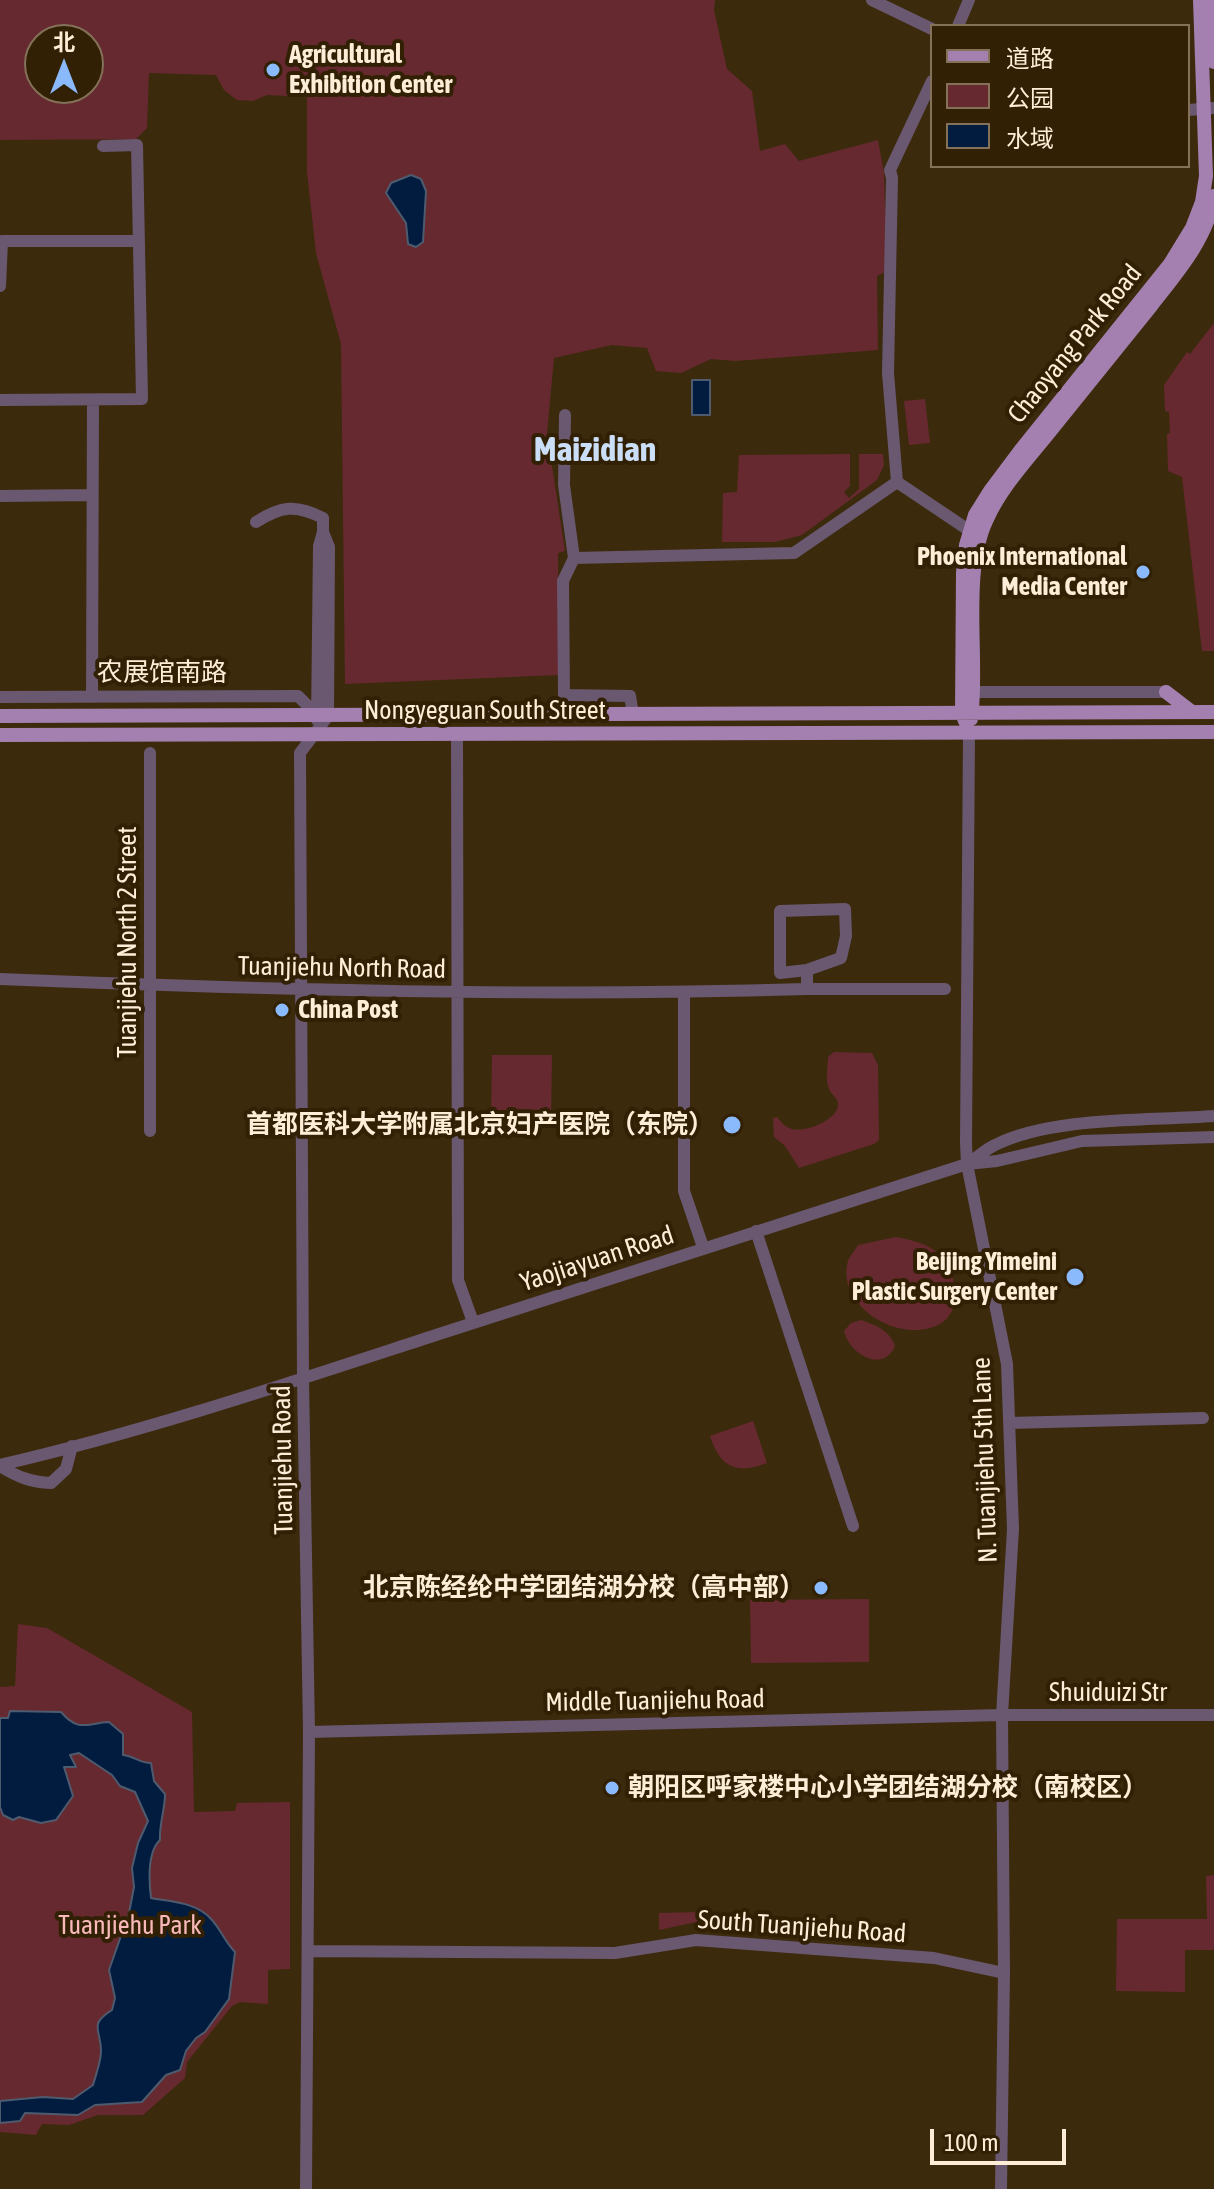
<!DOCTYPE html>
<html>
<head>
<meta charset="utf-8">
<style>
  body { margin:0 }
  #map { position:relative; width:1214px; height:2189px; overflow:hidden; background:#3c2a0d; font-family:"Asap Condensed","Noto Sans SC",sans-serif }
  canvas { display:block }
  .legend { position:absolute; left:930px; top:24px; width:260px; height:144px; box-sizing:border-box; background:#312003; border:2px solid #837258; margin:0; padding:10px 14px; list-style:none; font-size:24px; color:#feeed8 }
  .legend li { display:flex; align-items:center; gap:16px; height:40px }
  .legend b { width:40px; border:2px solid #837258 }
  .north { position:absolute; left:24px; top:24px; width:80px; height:80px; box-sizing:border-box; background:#312003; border:2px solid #837258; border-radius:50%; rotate:0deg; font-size:22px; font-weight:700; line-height:32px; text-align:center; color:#feeed8 }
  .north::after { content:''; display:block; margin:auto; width:28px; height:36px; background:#8abafc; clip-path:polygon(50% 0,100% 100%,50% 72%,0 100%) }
  .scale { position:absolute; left:930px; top:2129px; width:136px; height:36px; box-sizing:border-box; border:4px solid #feeed8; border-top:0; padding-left:10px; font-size:24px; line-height:28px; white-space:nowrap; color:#feeed8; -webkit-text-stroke:6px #312003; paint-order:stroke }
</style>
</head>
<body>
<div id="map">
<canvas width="1214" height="2189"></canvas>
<ul class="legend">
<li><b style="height:10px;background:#a480b1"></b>道路</li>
<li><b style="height:22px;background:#66292f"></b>公园</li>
<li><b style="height:22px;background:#021c40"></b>水域</li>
</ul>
<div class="north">北</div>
<div class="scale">100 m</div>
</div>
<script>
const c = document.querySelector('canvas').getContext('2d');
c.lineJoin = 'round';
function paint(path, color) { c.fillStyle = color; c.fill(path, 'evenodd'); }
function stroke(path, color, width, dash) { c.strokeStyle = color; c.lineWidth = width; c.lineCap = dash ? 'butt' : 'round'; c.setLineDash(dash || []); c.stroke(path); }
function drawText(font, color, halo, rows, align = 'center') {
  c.font = font + ' "Asap Condensed","Noto Sans SC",sans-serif'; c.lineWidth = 8; c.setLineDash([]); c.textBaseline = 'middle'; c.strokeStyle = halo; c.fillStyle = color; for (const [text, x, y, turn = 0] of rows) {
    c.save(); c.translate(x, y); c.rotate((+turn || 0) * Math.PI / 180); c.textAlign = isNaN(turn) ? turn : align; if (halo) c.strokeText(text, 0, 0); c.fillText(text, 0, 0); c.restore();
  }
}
const green = new Path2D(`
  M 0,0 L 715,0 L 714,10 L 727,69 L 752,91 L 760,151 L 785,144 L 799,161 L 878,140 L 884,173 L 887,271 L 877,276 L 878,350 L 735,361 L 711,359 L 681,373 L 656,371 L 647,348 L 612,345 L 554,358 L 547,433 L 565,551 L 558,553 L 559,675 L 345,684 L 341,344 L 316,253 L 307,172 L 307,97 L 267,95 L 253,101 L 237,100 L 224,90 L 216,75 L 149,73 L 147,128 L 136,139 L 0,140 ZM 40,40 L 88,40 L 88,88 L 40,88 Z
  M 1214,323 L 1214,651 L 1202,651 L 1182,477 L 1168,471 L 1167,434 L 1170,433 L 1169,412 L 1165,411 L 1164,385 L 1187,352 L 1190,354 Z
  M 925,399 L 930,443 L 909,445 L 904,401 Z
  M 850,454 L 850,486 L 844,492 L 849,498 L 859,489 L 859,454 L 883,454 L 884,465 L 877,480 L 802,535 L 775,542 L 722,542 L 723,493 L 737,492 L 739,455 Z
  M 834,1052 L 872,1053 L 878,1065 L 879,1140 L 874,1144 L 799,1168 L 785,1146 L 774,1137 L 773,1118 L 777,1117 C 781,1122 785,1127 792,1129 C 804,1133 838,1120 838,1105 C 838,1097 832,1096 829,1089 C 825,1080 828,1066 828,1057 Z
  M 492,1055 L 552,1055 L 551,1117 L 491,1118 Z
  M 896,1237 C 940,1245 951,1258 958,1302 C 953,1308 949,1318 943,1322 C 904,1348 835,1307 848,1261 C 850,1256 855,1250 858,1245 Z
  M 861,1320 C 875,1325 890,1330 895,1346 C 883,1374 849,1354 844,1331 L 851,1323 Z
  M 753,1421 L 767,1463 C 736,1475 720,1467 710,1436 Z
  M 869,1599 L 869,1662 L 751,1663 L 750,1600 Z
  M 18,1624 L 47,1628 L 192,1712 L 194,1812 L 235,1811 L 237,1803 L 290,1802 L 290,1969 L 268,1970 L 268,2004 L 240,2002 L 232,2006 L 187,2062 L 185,2078 L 143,2115 L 98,2115 L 69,2125 L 42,2124 L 36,2135 L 0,2132 L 0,1687 L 15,1686 Z
  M 1214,1875 L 1214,1950 L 1185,1950 L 1185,1992 L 1116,1991 L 1117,1919 L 1207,1919 L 1206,1876 Z
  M 701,1912 L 701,1921 L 659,1930 L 659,1913 Z`);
const water = new Path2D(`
  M 411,175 L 421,179 L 426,191 L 423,242 L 416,247 L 408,244 L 406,223 L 386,193 L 391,183 Z
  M 692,380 L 710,380 L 710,415 L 692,415 Z
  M 10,1711 L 61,1712 C 79,1733 87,1723 109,1722 L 123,1734 L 123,1755 C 134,1756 140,1763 151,1763 L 154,1781 L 165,1794 C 165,1810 159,1824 160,1840 C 147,1852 149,1881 151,1898 C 171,1902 197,1902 212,1920 C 221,1930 225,1942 235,1952 L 229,1999 L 205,2032 L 196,2038 L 186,2051 L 180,2070 L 166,2075 L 142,2102 L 95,2105 L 78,2115 L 25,2113 L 20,2121 L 0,2123 L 0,2101 L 43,2097 L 73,2099 L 93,2085 C 96,2074 101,2062 101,2051 C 101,2029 88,2025 112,2010 L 115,1998 L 109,1970 L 129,1913 L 134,1887 L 132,1868 L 138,1843 L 148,1821 L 135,1792 L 120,1786 L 112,1775 L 79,1753 L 70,1755 L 76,1767 L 64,1767 L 73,1796 L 56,1820 L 41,1823 L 19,1817 L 13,1820 L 3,1815 L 0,1807 L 0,1718 L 8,1718 Z`);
const minor = new Path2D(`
  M 872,0 L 932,29
  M 958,26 L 969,0
  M 1188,110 L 1214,108
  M 0,286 L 2,241 L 138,241
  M 0,400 L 142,399 L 137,145 L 103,146
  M 565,415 L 564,485 L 574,558 L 794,553 L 897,482 L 970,531
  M 897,482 L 888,373 L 892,178 L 890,170 L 932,81
  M 0,496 L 92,495
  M 256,522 C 281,506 296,504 323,518 L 323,532 L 319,546 L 317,720
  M 574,558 L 563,581 L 564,695 L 630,696 L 633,714
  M 972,692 L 1166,692
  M 0,697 L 298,696 L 317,715
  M 92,697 L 93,400
  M 969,733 L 966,1143 L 967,1164 L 1007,1364 L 1013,1529 L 1002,1715 L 1004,1973 L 1001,2189
  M 457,735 L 458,1280 L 473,1322
  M 150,753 L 150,1131
  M 0,979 C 269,990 538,997 807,989 L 807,970 L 841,958 L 846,936 L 845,909 L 780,911 L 780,973 L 807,970
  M 807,989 L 945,989
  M 684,993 L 684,1191 L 703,1247
  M 970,1162 C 978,1157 986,1149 995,1145 C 1053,1116 1149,1121 1214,1116
  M 756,1231 L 853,1526
  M 1009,1423 L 1203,1418
  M 0,1465 C 147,1431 292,1382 436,1335 C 612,1277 789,1220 967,1164 L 997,1161 L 1082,1141 L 1214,1137
  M 0,1466 C 17,1477 31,1482 51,1483 L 66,1469 L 72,1446
  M 309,1732 L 1002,1715 L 1214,1715
  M 308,1951 L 615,1953 L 696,1940 L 934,1958 L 1004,1973
  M 306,2189 L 309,1732 L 303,1379 L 300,753 L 328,716 L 329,547 L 323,532`);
const major = new Path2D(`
  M 1211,0 L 1214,62
  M 1166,692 L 1192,712
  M 0,716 L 1214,712
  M 971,719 C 979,659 961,573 987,519 C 1001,488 1026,461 1047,435 C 1082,392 1116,349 1151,306 C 1176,274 1208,238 1214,196
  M 965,721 L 962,713 L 963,573 L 966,545 L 975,515 L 990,491 L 1020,451 L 1170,264 L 1192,228 L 1202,202 L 1206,176 L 1200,0
  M 0,735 L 1214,732`);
const markers = [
  [273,70,8,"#8abafc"],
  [1143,572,8,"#8abafc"],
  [282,1010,8,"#8abafc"],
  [732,1125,10,"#8abafc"],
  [1075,1277,10,"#8abafc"],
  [821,1588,8,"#8abafc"],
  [612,1788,8,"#8abafc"]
];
const poiNames = [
  ["Agricultural",289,55,"left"],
  ["Exhibition Center",289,85,"left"],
  ["Phoenix International",1127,557],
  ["Media Center",1127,587],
  ["China Post",298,1010,"left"],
  ["首都医科大学附属北京妇产医院（东院）",714,1125],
  ["Beijing Yimeini",1057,1262],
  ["Plastic Surgery Center",1057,1292],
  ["北京陈经纶中学团结湖分校（高中部）",805,1588],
  ["朝阳区呼家楼中心小学团结湖分校（南校区）",628,1788,"left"]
];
const streetNames = [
  ["Chaoyang Park Road",1075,344,-51],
  ["农展馆南路",162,673],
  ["Nongyeguan South Street",485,711],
  ["Tuanjiehu North 2 Street",128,942,-90],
  ["Tuanjiehu North Road",342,968,1],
  ["Yaojiayuan Road",597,1259,-18],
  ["Tuanjiehu Road",283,1460,-91],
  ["N. Tuanjiehu 5th Lane",985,1460,-92],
  ["Shuiduizi Str",1108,1693],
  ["Middle Tuanjiehu Road",655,1701,-1],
  ["South Tuanjiehu Road",802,1927,4]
];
const parkNames = [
  ["Tuanjiehu Park",130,1926]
];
const districtNames = [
  ["Maizidian",595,450]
];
paint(green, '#66292f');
paint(water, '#021c40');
stroke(water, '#4e5b6e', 2);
stroke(minor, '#695870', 12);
stroke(major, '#a480b1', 14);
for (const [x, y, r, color] of markers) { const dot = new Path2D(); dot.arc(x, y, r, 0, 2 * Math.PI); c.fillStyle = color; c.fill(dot); stroke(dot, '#312003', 3); }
drawText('bold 26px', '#feeed8', '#312003', poiNames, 'right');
drawText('26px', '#feeed8', '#312003', streetNames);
drawText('26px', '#f9b8ba', '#312003', parkNames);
drawText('bold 34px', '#cbdef7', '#312003', districtNames);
</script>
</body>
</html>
